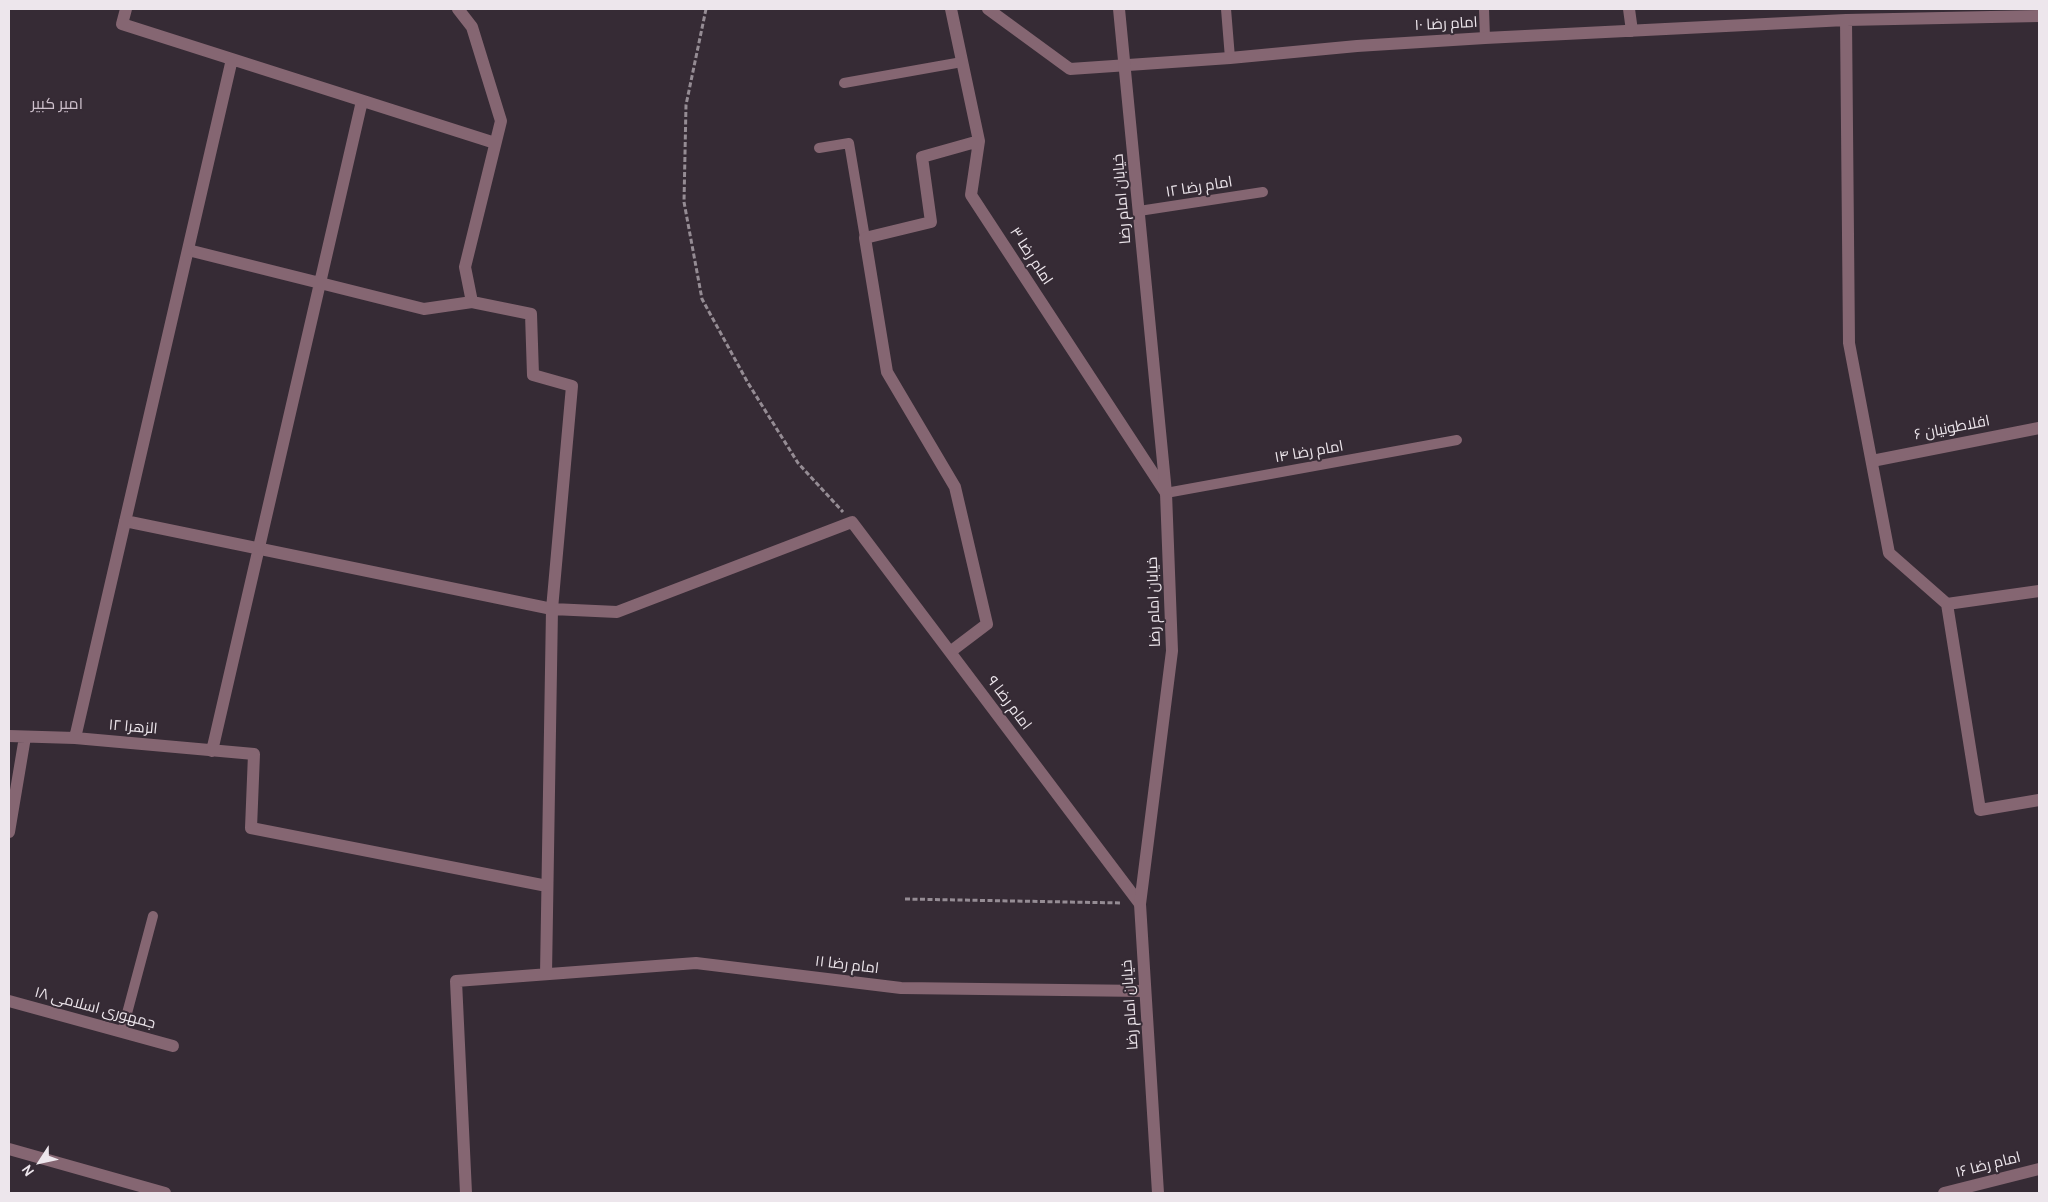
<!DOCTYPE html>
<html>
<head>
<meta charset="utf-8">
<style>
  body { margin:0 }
  #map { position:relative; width:2048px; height:1202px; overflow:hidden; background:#362b35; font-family:Cabin,sans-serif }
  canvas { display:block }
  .frame { position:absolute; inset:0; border:10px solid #ede6ec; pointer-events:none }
  .north { position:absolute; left:15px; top:1137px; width:50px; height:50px; -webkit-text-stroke:4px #362b35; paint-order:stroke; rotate:235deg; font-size:14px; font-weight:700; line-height:20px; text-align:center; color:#ede6ec }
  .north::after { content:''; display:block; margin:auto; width:18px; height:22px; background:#ede6ec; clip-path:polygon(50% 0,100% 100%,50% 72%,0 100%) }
</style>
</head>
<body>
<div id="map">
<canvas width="2048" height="1202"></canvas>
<div class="frame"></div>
<div class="north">N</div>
</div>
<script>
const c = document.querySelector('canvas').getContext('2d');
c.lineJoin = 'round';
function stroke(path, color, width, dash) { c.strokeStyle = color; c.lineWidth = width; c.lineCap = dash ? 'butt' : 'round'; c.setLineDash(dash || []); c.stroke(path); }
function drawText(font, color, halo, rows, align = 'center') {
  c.font = font + ' Cabin,Cairo,sans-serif'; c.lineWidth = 4; c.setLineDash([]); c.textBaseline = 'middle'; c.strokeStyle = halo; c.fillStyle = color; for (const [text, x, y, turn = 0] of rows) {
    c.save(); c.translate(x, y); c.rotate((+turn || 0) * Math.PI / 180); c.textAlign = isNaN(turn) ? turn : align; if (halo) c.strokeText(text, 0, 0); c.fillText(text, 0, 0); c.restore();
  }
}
const path = new Path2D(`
  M 706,9 L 686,105 L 684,202 L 702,299 L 748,383 L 798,463 L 843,512
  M 905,899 L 1122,903`);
const service = new Path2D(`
  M 1226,9 L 1230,58
  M 1484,9 L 1485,38
  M 844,83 L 962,62
  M 819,148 L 849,143 L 865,238
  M 1139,211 L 1263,192
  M 1166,493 L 1457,440
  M 122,1032 L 153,916`);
const minor = new Path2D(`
  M 126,9 L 122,24 L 495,143
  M 458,9 L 472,27 L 501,121 L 465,267 L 472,302
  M 951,9 L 979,141 L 971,195 L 1166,493
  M 988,9 L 1070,69 L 1230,58 L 1357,46 L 1485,38 L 1846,20 L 2039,16
  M 1629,9 L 1632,31
  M 1846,20 L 1849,343 L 1889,553 L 1947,604 L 1980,810 L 2039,800
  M 188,250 L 424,309 L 472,302 L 531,314 L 533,375 L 572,386 L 552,609 L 546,974
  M 1872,461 L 2039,428
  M 125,521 L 552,609 L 617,612 L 852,522 L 1140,904
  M 1947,604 L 2039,591
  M 950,652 L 987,624 L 955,487 L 887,372 L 865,238 L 931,222 L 922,157 L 979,141
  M 9,736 L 75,738 L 254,754 L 251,828 L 547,886
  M 75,738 L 232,59
  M 212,751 L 362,101
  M 9,832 L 25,737
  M 9,1001 L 173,1046
  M 9,1149 L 165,1193
  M 466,1193 L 456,981 L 696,963 L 901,988 L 1145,991
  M 1944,1193 L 2039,1169`);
const tertiary = new Path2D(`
  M 1119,9 L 1166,493 L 1172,651 L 1140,904 L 1158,1193`);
const streetNames = [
  ["امام رضا ۱۰",1446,24,-3],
  ["امام رضا ۱۲",1199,187,-9],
  ["خیابان امام رضا",1122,199,-95],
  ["امام رضا ۳",1031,256,57],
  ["افلاطونیان ۶",1952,428,-11],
  ["امام رضا ۱۴",1309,452,-10],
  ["خیابان امام رضا",1154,602,-92],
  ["امام رضا ۹",1009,703,53],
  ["الزهرا ۱۲",133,727,5],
  ["امام رضا ۱۱",847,965,7],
  ["خیابان امام رضا",1130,1005,-94],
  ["جمهوری اسلامی ۱۸",95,1008,15],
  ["امام رضا ۱۶",1988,1165,-14]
];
const neighbourhoodNames = [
  ["امیر کبیر",57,104]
];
stroke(path, '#958c94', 3, [5, 2.5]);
stroke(service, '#856672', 10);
stroke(minor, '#856672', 12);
stroke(tertiary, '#856672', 12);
drawText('15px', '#ede6ec', '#362b35', streetNames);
drawText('16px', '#cec0cc', '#362b35', neighbourhoodNames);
</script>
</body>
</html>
